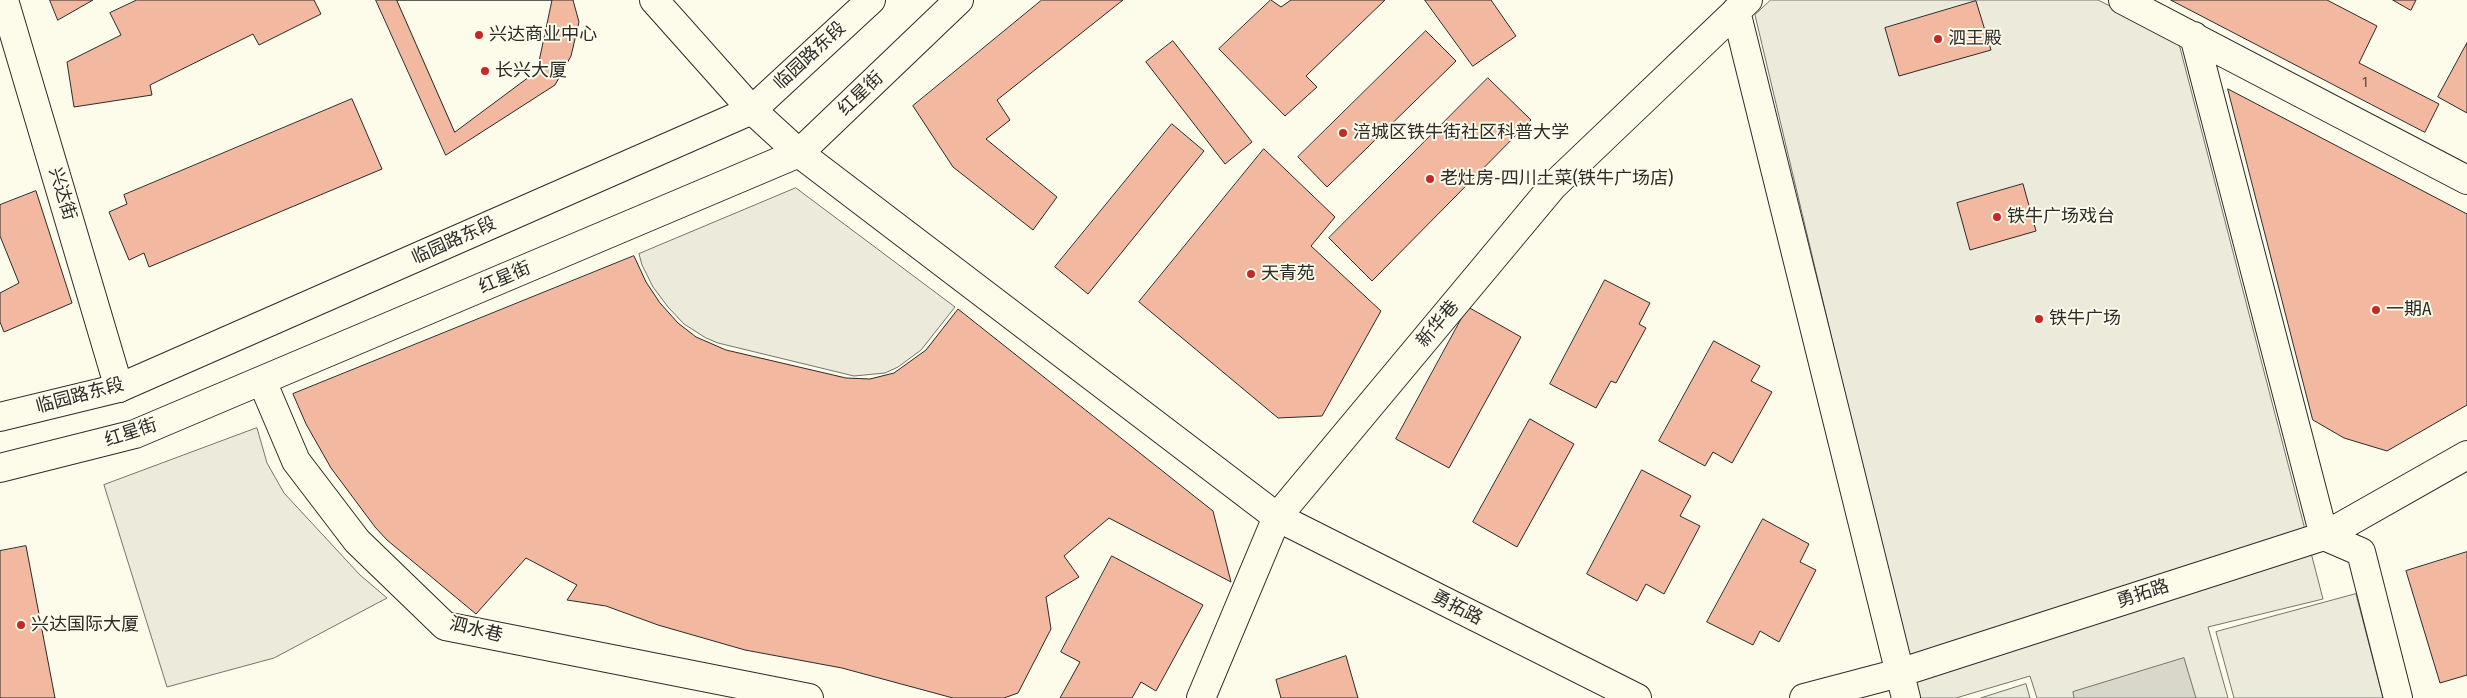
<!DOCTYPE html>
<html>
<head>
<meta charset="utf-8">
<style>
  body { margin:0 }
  canvas { display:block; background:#fdfbea }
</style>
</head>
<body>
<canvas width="2467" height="698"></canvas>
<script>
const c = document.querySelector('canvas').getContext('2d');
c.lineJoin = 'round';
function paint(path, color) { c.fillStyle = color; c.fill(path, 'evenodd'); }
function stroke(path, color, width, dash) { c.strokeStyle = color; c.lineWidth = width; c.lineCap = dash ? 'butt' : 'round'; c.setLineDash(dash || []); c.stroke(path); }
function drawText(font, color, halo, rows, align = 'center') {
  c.font = font + ' "Fira Sans Condensed","Noto Sans SC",sans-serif'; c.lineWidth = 4; c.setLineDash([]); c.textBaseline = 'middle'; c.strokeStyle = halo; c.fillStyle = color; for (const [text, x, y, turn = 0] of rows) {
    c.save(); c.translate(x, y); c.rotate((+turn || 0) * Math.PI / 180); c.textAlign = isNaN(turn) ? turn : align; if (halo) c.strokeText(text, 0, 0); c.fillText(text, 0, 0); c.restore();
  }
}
const green = new Path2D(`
  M 2356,594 L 2383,698 L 2234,698 L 2216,632 Z
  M 2026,684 L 2030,698 L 1981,698 Z`);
const parking = new Path2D(`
  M 1771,0 L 2098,0 L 2178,40 L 2323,599 L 2208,627 L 2228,698 L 2037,698 L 2030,676 L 1956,698 L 1917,698 L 1755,15 Z
  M 796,188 L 955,307 L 921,350 L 898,367 L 885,373 L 854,376 L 718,343 L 706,338 L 684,324 L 668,307 L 653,287 L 642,265 L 639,254 Z
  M 257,428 L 267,463 L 284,493 L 360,575 L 387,598 L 274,658 L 167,687 L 104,485 Z`);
const water = new Path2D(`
  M 2184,658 L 2196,698 L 2074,698 L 2073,692 Z`);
const building = new Path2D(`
  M 50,0 L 93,0 L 58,20 Z
  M 137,0 L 314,0 L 321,14 L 259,45 L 253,34 L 150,85 L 152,95 L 74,107 L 67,62 L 121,35 L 110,13 Z
  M 376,0 L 573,0 L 579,22 L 571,56 L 555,85 L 446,155 Z
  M 397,0 L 552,0 L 537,71 L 455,132 Z
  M 1042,0 L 1123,0 L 997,100 L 1010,120 L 986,139 L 1057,197 L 1033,230 L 953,167 L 913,106 Z
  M 1271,0 L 1281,7 L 1291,0 L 1385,0 L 1306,76 L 1317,87 L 1285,116 L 1219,49 Z
  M 1425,0 L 1491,0 L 1516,36 L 1473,66 Z
  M 2171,0 L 2327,0 L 2377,26 L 2359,63 L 2439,104 L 2425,132 Z
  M 2393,0 L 2416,0 L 2411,10 Z
  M 1976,1 L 1991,50 L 1899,76 L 1885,28 Z
  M 1426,31 L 1456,61 L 1327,187 L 1298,157 Z
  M 1173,41 L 1252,142 L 1225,164 L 1146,62 Z
  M 2467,43 L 2467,113 L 2438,97 Z
  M 1488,78 L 1531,120 L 1372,281 L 1329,238 Z
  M 2228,89 L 2467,214 L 2467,405 L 2387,451 L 2344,438 L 2313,420 Z
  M 352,99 L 382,169 L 149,267 L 144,253 L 129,260 L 109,212 L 127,204 L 124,195 Z
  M 1172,124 L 1204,151 L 1088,294 L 1055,267 Z
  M 1264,149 L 1335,217 L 1311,246 L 1381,311 L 1322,416 L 1278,418 L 1139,302 Z
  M 2023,184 L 2036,231 L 1970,250 L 1957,203 Z
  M 36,191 L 72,303 L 4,332 L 0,322 L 0,293 L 19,283 L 0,236 L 0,205 Z
  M 634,256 L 646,282 L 660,303 L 678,323 L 696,337 L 726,350 L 846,378 L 870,379 L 894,373 L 926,350 L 958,309 L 1213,511 L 1231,582 L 1109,518 L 1064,556 L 1079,577 L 1046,597 L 1051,629 L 1018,693 L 1004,698 L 953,698 L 842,668 L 745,650 L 658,625 L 606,606 L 567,600 L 577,585 L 526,558 L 476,614 L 387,540 L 375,527 L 331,468 L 306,424 L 293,394 Z
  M 1605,280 L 1650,303 L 1639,324 L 1646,328 L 1616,383 L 1611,381 L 1596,408 L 1550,384 Z
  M 1468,307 L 1521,337 L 1449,468 L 1396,439 Z
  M 1714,341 L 1760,366 L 1751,381 L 1772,392 L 1732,463 L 1713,452 L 1705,466 L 1659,441 Z
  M 1530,419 L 1574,444 L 1517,547 L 1473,522 Z
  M 1642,470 L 1691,496 L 1680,516 L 1700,526 L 1664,594 L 1646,584 L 1637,601 L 1587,574 Z
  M 1763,519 L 1809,544 L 1800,562 L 1816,570 L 1779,642 L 1760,631 L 1753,645 L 1707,622 Z
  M 26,546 L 55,698 L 0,698 L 0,551 Z
  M 2467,552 L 2467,675 L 2440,683 L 2406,571 Z
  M 1112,556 L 1203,605 L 1156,691 L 1141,682 L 1132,698 L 1060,698 L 1080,662 L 1061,652 Z
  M 1346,656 L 1358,698 L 1281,698 L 1276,680 Z`);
const minor = new Path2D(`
  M 4,0 L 119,388
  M 654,0 L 752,110 L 799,153 L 1277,517 L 1637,698
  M 2123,0 L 2467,180
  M 1736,11 L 1906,698
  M 2194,36 L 2324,536 L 2361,552 L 2398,698
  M 262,381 L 296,461 L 357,541 L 445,626 L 809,698
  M 1201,698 L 1277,517 L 1553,186 L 1748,0
  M 1804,698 L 1899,673 L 2324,536 L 2467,455`);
const major = new Path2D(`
  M 0,417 L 119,388 L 752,110 L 871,0
  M 0,468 L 135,434 L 799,153 L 959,0`);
const markers = [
  [479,35,5,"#c62828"],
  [1938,39,5,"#c62828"],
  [485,71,5,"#c62828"],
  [1343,133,5,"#c62828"],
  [1430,179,5,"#c62828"],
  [1997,217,5,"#c62828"],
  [1251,274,5,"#c62828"],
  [2376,310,5,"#c62828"],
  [2039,319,5,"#c62828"],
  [21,625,5,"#c62828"]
];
const numberNames = [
  ["1",2365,83]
];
const poiNames = [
  ["兴达商业中心",489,35],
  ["泗王殿",1948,39],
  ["长兴大厦",495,71],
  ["涪城区铁牛街社区科普大学",1353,133],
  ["老灶房-四川土菜(铁牛广场店)",1440,179],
  ["铁牛广场戏台",2007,217],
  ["天青苑",1261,274],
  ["一期A",2386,310],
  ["铁牛广场",2049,319],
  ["兴达国际大厦",31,625]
];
const streetNames = [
  ["临园路东段",810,56,-43],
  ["红星街",861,94,-44],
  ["兴达街",62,194,73],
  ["临园路东段",454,241,-24],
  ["红星街",505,278,-23],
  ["新华巷",1438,324,-50],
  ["临园路东段",80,396,-15],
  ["红星街",131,433,-18],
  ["勇拓路",2143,594,-18],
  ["勇拓路",1457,608,27],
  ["泗水巷",476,630,14]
];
paint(green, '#ecebdb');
stroke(green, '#74746e', 1);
paint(parking, '#eceadb');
stroke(parking, '#74746e', 1);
paint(water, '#d8d7c9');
stroke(water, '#74746e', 1);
paint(building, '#f2b8a0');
stroke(building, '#2b2b2b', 1);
stroke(minor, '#2b2b2b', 30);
stroke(major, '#2b2b2b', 30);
stroke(minor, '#fdfbea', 28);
stroke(major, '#fdfbea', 28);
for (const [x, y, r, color] of markers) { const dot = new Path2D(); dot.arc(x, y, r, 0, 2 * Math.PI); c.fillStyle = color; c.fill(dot); stroke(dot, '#fdfbea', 2); }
drawText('15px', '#5d4e48', null, numberNames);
drawText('18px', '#2b2b2b', '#fdfbea', poiNames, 'left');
drawText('18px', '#2b2b2b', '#fdfbea', streetNames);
</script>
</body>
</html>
